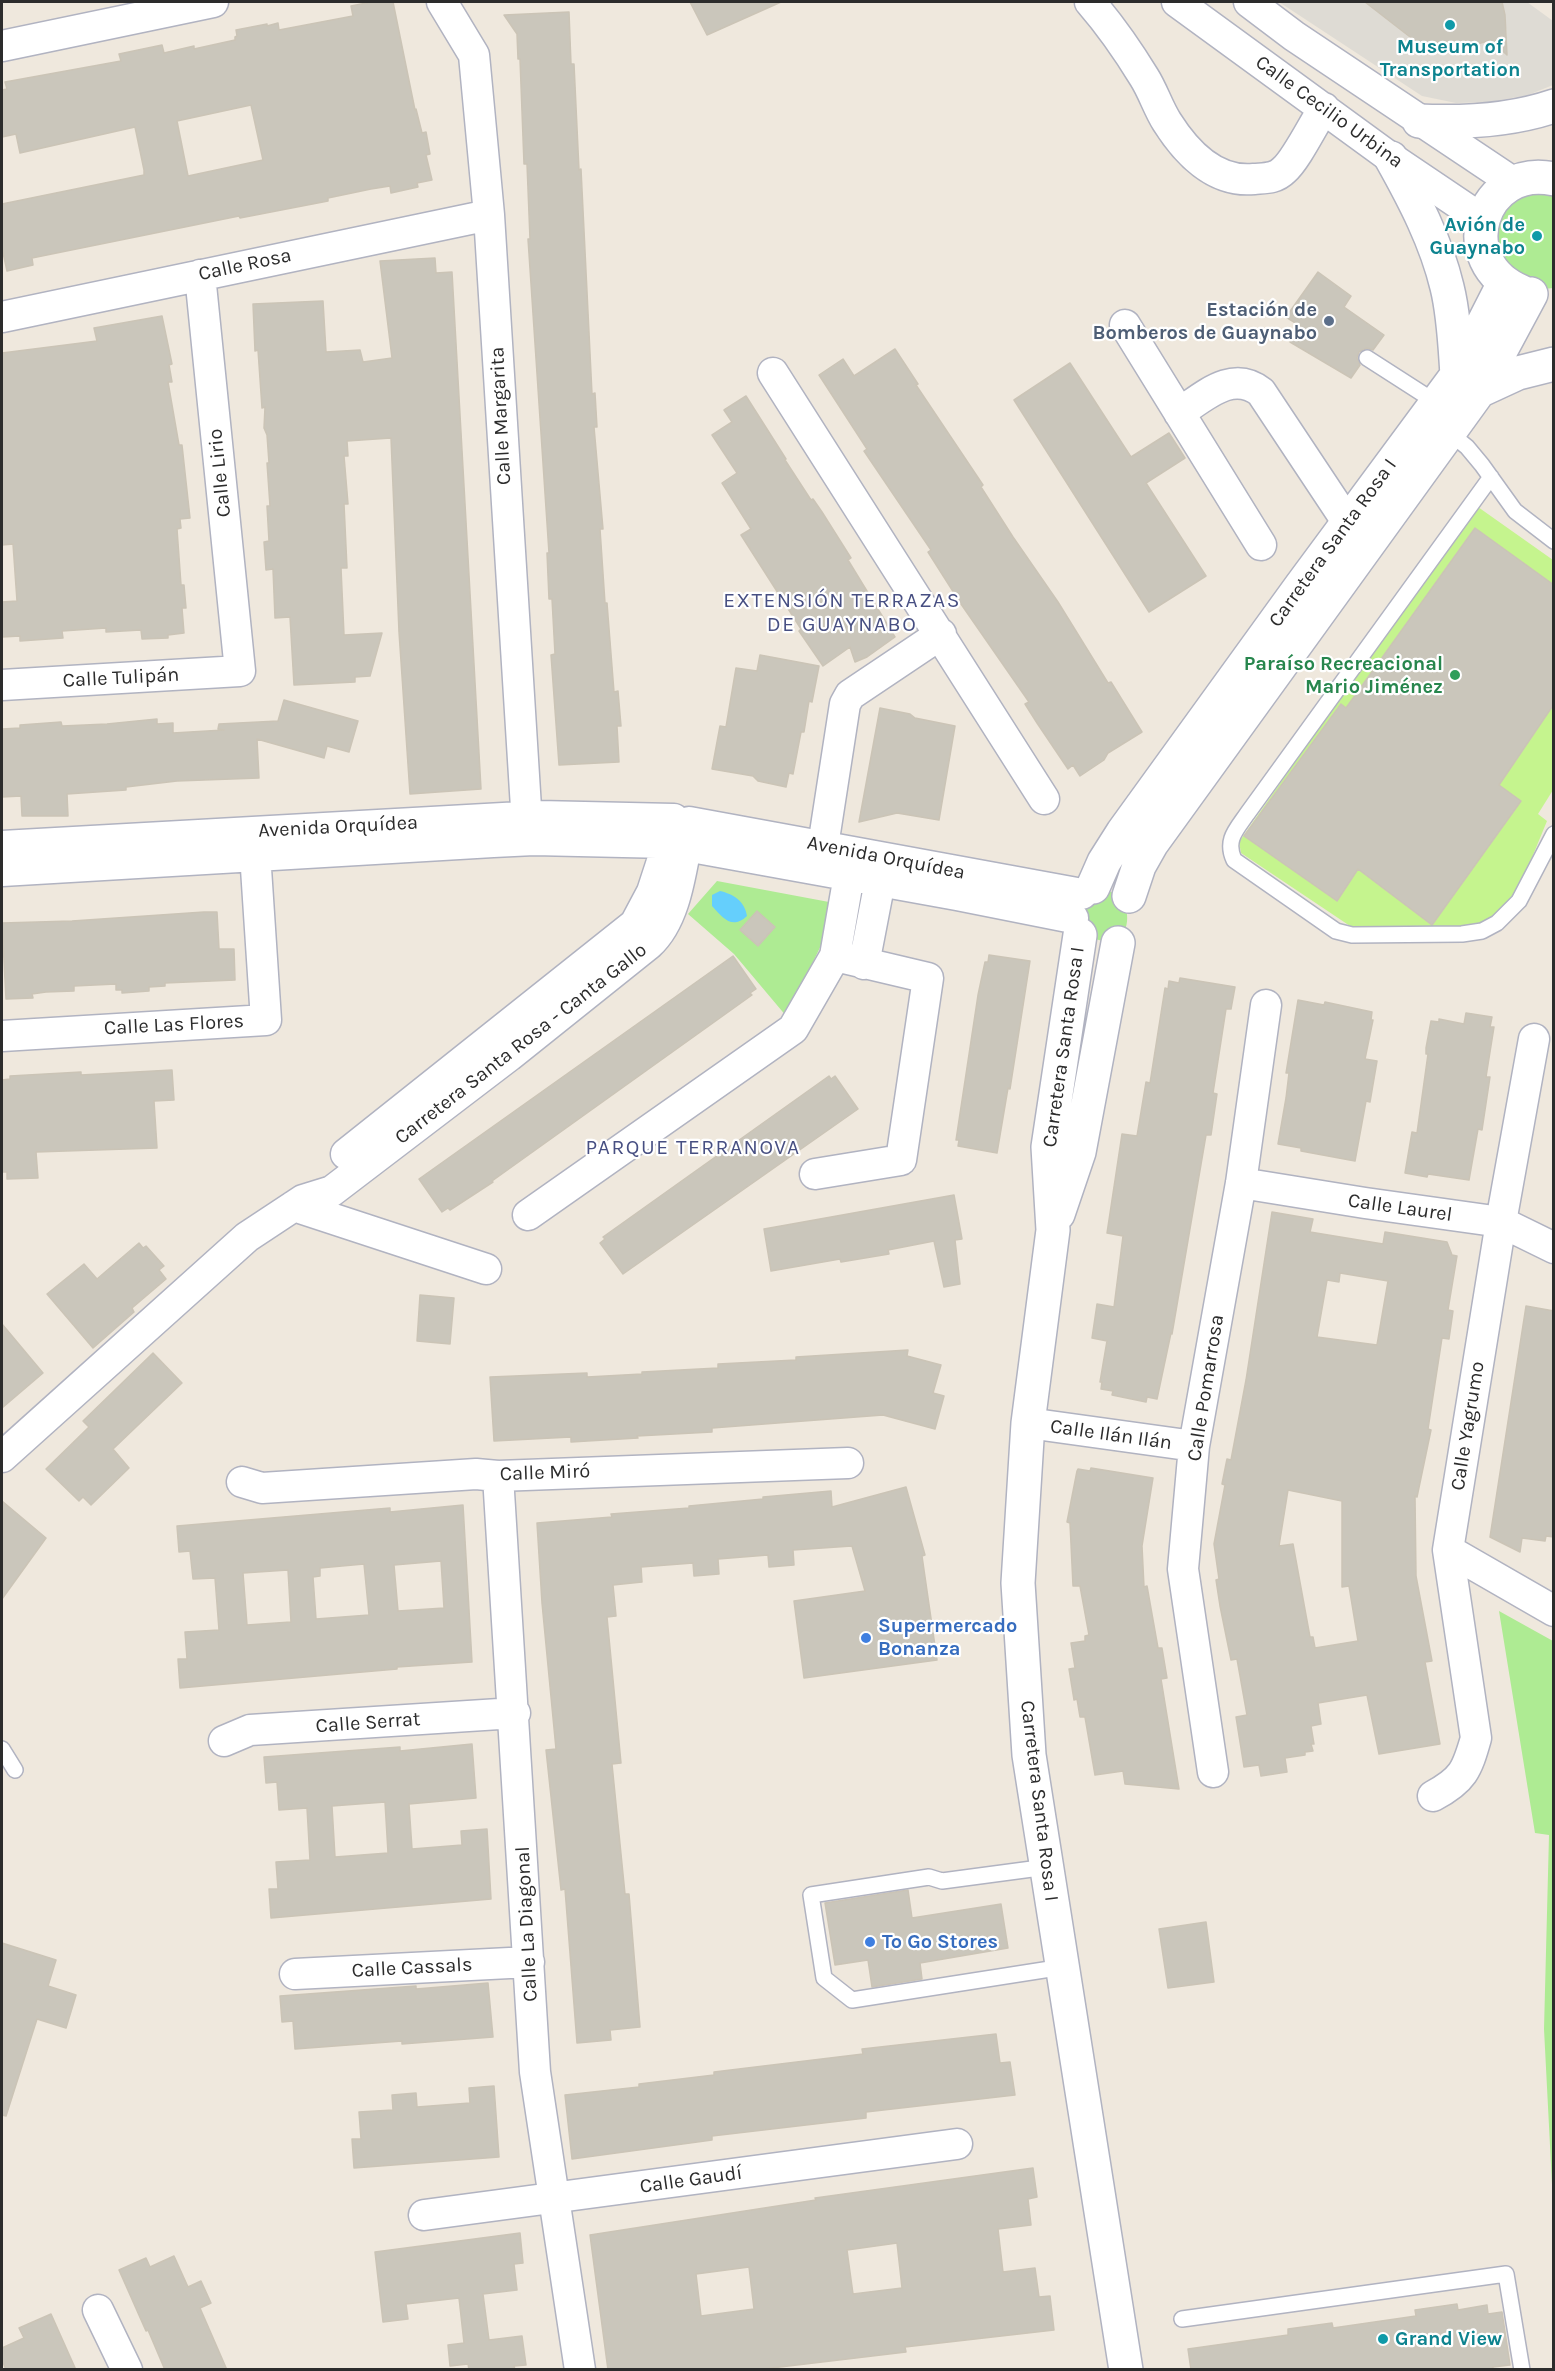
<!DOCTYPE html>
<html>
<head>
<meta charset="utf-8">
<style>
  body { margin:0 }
  #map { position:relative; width:1555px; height:2371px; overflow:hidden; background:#efe8dd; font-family:Karla,sans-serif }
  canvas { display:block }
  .frame { position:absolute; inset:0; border:3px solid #2c2c2c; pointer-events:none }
</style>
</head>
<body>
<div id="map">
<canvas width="1555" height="2371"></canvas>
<div class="frame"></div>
</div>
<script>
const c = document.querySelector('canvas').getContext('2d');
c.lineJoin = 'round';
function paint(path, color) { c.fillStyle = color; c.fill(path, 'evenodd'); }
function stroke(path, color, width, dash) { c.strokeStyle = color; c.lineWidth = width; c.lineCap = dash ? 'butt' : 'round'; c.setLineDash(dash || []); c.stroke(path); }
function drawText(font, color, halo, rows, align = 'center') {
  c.font = font + ' Karla,sans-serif'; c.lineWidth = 4.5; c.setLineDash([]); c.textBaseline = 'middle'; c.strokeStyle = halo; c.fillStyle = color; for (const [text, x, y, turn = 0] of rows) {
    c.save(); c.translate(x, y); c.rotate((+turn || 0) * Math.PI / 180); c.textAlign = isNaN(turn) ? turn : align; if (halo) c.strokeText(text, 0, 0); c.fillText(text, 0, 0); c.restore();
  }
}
const green = new Path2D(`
  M 1554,186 L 1553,288 L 1544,289 L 1493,262 L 1498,205 Z
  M 717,881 L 829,902 L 824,939 L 787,1017 L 734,954 L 688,914 Z
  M 1108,891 C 1125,896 1131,915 1125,930 L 1103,941 L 1091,938 L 1078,919 L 1089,895 Z
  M 1499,1611 L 1553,1641 L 1553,2204 L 1544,2029 L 1549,1835 L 1535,1833 Z`);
const pitch = new Path2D(`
  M 1478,507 L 1553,560 L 1553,790 L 1538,814 L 1547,821 L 1524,877 L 1512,897 L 1488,922 L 1468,929 L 1353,928 L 1241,853 L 1239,842 L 1472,510 Z`);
const plaza = new Path2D(`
  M 1279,2 L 1370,2 L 1379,6 L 1384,16 L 1423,47 L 1467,47 L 1491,40 L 1502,50 L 1507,39 L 1505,15 L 1502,2 L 1527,2 L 1553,21 L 1553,85 L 1528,95 L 1490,102 L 1456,103 L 1422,96 Z`);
const water = new Path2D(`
  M 720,891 C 733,894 745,901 747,916 C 732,930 723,918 712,906 L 712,895 Z`);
const building = new Path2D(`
  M 371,2 L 393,2 L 415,110 L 416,109 L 422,133 L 426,132 L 430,154 L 426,155 L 432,180 L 417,183 L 418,187 L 391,193 L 390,186 L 371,189 L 328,198 L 328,201 L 240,218 L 239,216 L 32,258 L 33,265 L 7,271 L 2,248 L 2,204 L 144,175 L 144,170 L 135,127 L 20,153 L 16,134 L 2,137 L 2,90 L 7,89 L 5,82 L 121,61 L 119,54 L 162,45 L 164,53 L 194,46 L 194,49 L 235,40 L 235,37 L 237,36 L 236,30 L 267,24 L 267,26 L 278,23 L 279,30 L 353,16 L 351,6 ZM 251,105 L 263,160 L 188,176 L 177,121 Z
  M 690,2 L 781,2 L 707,35 Z
  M 1365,2 L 1502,2 L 1505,15 L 1507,55 L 1491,40 L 1467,47 L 1423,47 Z
  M 569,12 L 571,64 L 574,64 L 579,170 L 581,169 L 592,394 L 595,393 L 597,427 L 594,427 L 603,529 L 600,529 L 605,603 L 607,603 L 614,692 L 618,691 L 621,726 L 617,726 L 619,762 L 559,765 L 551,655 L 555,654 L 552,599 L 549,599 L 547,553 L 549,553 L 528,239 L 530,239 L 527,164 L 524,164 L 520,59 L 518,59 L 517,34 L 504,15 Z
  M 435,258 L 436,273 L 452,272 L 481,789 L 410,794 L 399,632 L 391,438 L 347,441 L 348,456 L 344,456 L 348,504 L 344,504 L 347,568 L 341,568 L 344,635 L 382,633 L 370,676 L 355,677 L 355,682 L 294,685 L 290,617 L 275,618 L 273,569 L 266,570 L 264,542 L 269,541 L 267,506 L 270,506 L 267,463 L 269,463 L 267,435 L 264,428 L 265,407 L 262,408 L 258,350 L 255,351 L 253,304 L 323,301 L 326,352 L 360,350 L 363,362 L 392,358 L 380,261 Z
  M 1318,272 L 1351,296 L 1344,307 L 1384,335 L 1373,350 L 1367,348 L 1359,352 L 1357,358 L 1360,365 L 1351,378 L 1290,342 L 1300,326 L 1286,317 Z
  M 162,316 L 172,364 L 169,365 L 172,382 L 168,382 L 179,445 L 182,445 L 190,518 L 180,519 L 181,528 L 177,529 L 181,585 L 184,585 L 186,608 L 182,608 L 184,633 L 168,635 L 168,638 L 142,639 L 141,630 L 106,632 L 106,628 L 62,631 L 63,638 L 20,641 L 20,636 L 2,637 L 2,602 L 17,601 L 13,544 L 2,545 L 2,353 L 97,341 L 94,328 Z
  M 895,349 L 918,384 L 916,385 L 983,485 L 981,487 L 1013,537 L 1058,602 L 1108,683 L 1111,682 L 1142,732 L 1108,753 L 1104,760 L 1080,776 L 1073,765 L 1068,769 L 1037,723 L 1025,704 L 1029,702 L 961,604 L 928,552 L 931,550 L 864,451 L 867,449 L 819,375 L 843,359 L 854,376 Z
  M 1070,363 L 1131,457 L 1169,433 L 1185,458 L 1146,483 L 1206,576 L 1149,612 L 1014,400 Z
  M 746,396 L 786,459 L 785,460 L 811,500 L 813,499 L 822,512 L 851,558 L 848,560 L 895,637 L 867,657 L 855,662 L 850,647 L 823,666 L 799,631 L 801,629 L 741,535 L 751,529 L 722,483 L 737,473 L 712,435 L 732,422 L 724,410 Z
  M 1475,528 L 1554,585 L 1554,704 L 1499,785 L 1521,801 L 1432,925 L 1358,869 L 1337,901 L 1244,836 L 1341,704 L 1346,708 Z
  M 760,655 L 819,666 L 812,702 L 809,701 L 804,732 L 801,732 L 793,774 L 789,773 L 786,787 L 758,781 L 753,776 L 712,769 L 720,726 L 726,727 L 736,668 L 757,671 Z
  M 284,700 L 358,721 L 349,752 L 327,746 L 324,758 L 257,739 L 259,778 L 177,781 L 126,787 L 126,790 L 67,794 L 68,816 L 22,816 L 21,796 L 2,797 L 2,729 L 20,728 L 20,725 L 61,722 L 62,726 L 107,724 L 157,719 L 157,724 L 173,723 L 173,733 L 224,730 L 218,729 L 219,724 L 278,721 Z
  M 880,708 L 910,714 L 915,718 L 955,726 L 939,820 L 897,813 L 859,822 Z
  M 757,911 L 775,927 L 758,946 L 740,930 Z
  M 204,912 L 217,912 L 219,949 L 234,949 L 235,980 L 165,983 L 165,986 L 149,987 L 149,991 L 122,993 L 122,990 L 116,990 L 116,984 L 74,986 L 74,991 L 46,992 L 32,994 L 33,998 L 6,999 L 2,923 L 72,921 Z
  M 989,955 L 1030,961 L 1010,1089 L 1008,1088 L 997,1153 L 958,1146 L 959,1140 L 956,1140 L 978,995 L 985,962 L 988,962 Z
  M 733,956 L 756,989 L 750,993 L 752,995 L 492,1181 L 493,1182 L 450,1210 L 448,1208 L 442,1212 L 419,1179 Z
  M 1180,978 L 1235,987 L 1231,1009 L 1226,1009 L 1213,1093 L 1217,1094 L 1211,1135 L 1206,1135 L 1172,1334 L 1171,1333 L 1157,1399 L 1147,1397 L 1146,1402 L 1112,1395 L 1113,1391 L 1101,1389 L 1102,1382 L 1100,1382 L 1107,1341 L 1092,1338 L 1097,1304 L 1114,1307 L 1123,1236 L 1107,1233 L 1122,1134 L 1137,1136 L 1146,1082 L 1150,1083 L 1165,988 L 1168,989 L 1169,981 L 1179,983 Z
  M 1298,1000 L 1324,1005 L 1325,1002 L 1372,1012 L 1371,1020 L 1373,1020 L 1365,1059 L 1377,1061 L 1370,1102 L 1366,1101 L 1355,1161 L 1301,1151 L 1301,1148 L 1278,1144 L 1286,1098 L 1289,1073 L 1286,1073 Z
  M 1466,1013 L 1492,1017 L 1490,1027 L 1494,1027 L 1486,1077 L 1490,1077 L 1482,1130 L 1478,1129 L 1469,1180 L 1428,1174 L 1427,1177 L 1405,1173 L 1412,1132 L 1417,1133 L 1428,1054 L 1426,1054 L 1426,1048 L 1431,1021 L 1439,1022 L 1439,1019 L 1464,1024 Z
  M 172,1070 L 174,1100 L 154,1101 L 157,1148 L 36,1152 L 38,1178 L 7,1179 L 7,1172 L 2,1172 L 2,1080 L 10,1079 L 10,1076 L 81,1072 L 81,1075 Z
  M 829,1076 L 831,1079 L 835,1076 L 858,1109 L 623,1274 L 600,1243 L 605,1239 L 603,1237 Z
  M 954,1195 L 962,1239 L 955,1240 L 960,1284 L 944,1287 L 934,1241 L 888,1250 L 889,1254 L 841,1262 L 840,1259 L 771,1271 L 764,1229 Z
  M 1272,1212 L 1313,1219 L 1310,1232 L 1383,1244 L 1385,1232 L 1447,1242 L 1452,1255 L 1457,1256 L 1448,1310 L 1453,1311 L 1449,1339 L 1442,1338 L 1428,1429 L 1431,1430 L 1417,1497 L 1415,1496 L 1416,1576 L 1432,1661 L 1425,1662 L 1440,1744 L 1379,1754 L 1367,1695 L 1318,1703 L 1321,1724 L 1311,1726 L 1314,1744 L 1311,1744 L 1313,1751 L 1305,1752 L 1305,1755 L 1285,1758 L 1287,1772 L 1261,1776 L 1259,1765 L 1244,1767 L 1236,1717 L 1247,1715 L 1237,1659 L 1231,1660 L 1220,1606 L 1216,1580 L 1219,1579 L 1214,1544 L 1225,1485 L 1222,1484 L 1227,1459 L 1231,1460 L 1246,1380 ZM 1340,1273 L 1388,1281 L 1377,1345 L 1317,1337 L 1327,1280 L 1339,1282 ZM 1288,1490 L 1342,1501 L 1342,1587 L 1349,1586 L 1358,1641 L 1315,1648 L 1313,1637 L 1310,1637 L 1293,1544 L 1279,1546 Z
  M 139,1243 L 143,1248 L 146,1246 L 164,1266 L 159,1270 L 166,1279 L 132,1308 L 134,1312 L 93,1348 L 47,1294 L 84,1264 L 97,1279 Z
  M 420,1295 L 454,1298 L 450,1344 L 417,1341 Z
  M 1526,1306 L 1554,1311 L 1554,1537 L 1546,1536 L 1545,1541 L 1522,1538 L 1520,1552 L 1490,1537 Z
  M 2,1324 L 43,1373 L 2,1408 Z
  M 908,1350 L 907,1356 L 941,1365 L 933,1393 L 944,1396 L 935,1429 L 883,1415 L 712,1428 L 712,1432 L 637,1436 L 638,1438 L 571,1442 L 571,1437 L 494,1441 L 490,1377 L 587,1373 L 587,1377 L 642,1374 L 642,1372 L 718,1368 L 718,1364 L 796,1360 L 796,1357 Z
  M 153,1353 L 182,1383 L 113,1449 L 129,1468 L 91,1505 L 83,1497 L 79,1501 L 46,1469 L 89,1427 L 83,1421 Z
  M 1091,1468 L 1153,1478 L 1142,1546 L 1144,1587 L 1147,1586 L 1158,1648 L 1162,1648 L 1167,1678 L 1161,1679 L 1179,1789 L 1125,1784 L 1123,1771 L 1095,1775 L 1085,1717 L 1080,1717 L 1077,1699 L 1074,1700 L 1069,1669 L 1075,1668 L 1071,1643 L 1085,1641 L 1085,1636 L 1089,1635 L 1080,1586 L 1073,1586 L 1070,1523 L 1067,1522 L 1077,1471 L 1078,1469 L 1090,1471 Z
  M 906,1487 L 925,1555 L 922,1556 L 937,1660 L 804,1678 L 794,1601 L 865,1591 L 852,1546 L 793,1550 L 794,1565 L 769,1567 L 768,1555 L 718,1559 L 719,1574 L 694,1576 L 693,1563 L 641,1567 L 642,1582 L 613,1585 L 616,1616 L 607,1617 L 621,1763 L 612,1764 L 625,1894 L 629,1894 L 640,2027 L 610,2030 L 611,2040 L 577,2043 L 565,1889 L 561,1890 L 546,1750 L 556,1749 L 542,1603 L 537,1523 L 612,1517 L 611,1514 L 689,1508 L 689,1506 L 763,1499 L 763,1497 L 831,1491 L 832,1507 Z
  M 2,1501 L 46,1538 L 2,1599 Z
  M 463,1505 L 472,1662 L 397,1667 L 397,1669 L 180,1688 L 178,1659 L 187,1659 L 185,1632 L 219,1630 L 215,1578 L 193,1579 L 190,1551 L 179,1552 L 177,1526 L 390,1508 L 390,1512 ZM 441,1561 L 444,1608 L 398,1611 L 394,1565 ZM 364,1564 L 369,1615 L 316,1619 L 313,1577 L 320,1576 L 320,1568 ZM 288,1570 L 291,1622 L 247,1625 L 243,1573 Z
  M 472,1744 L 476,1798 L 409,1804 L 412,1849 L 462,1845 L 461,1831 L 487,1829 L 491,1899 L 271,1918 L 269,1889 L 278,1889 L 276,1862 L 310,1860 L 307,1808 L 279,1810 L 277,1782 L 266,1783 L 264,1757 L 400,1747 L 400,1751 ZM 385,1802 L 388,1853 L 335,1857 L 332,1806 Z
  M 908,1890 L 912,1918 L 1001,1904 L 1008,1948 L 920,1963 L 922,1979 L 872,1987 L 868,1960 L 835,1965 L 825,1903 Z
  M 1206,1922 L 1214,1982 L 1168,1988 L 1159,1929 Z
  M 2,1943 L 56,1960 L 48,1986 L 76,1995 L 66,2028 L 37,2019 L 6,2116 L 2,2115 Z
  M 488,1983 L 493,2037 L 402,2044 L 402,2041 L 295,2049 L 293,2021 L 282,2022 L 280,1996 L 416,1986 L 416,1989 Z
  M 996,2034 L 1000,2063 L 1010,2062 L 1015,2095 L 866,2112 L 866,2118 L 712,2136 L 712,2140 L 572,2159 L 565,2095 L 639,2087 L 639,2084 L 714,2075 L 714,2072 L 863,2054 L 862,2049 Z
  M 494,2086 L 499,2157 L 354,2168 L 352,2139 L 361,2139 L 359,2112 L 393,2110 L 392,2095 L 416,2093 L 417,2107 L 470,2103 L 469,2088 Z
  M 1033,2168 L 1037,2197 L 1028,2199 L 1031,2225 L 998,2229 L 1003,2272 L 1035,2268 L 1039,2297 L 1050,2296 L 1054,2330 L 905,2347 L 906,2352 L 755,2370 L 608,2370 L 590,2235 L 816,2200 L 815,2198 ZM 897,2243 L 902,2288 L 853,2294 L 847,2250 ZM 749,2267 L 754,2309 L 701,2316 L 696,2274 Z
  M 520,2233 L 523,2263 L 514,2264 L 517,2290 L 483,2294 L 489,2340 L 522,2336 L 526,2365 L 514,2366 L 515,2370 L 469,2370 L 468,2364 L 450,2366 L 448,2345 L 464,2343 L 459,2298 L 406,2304 L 408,2319 L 383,2322 L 375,2252 Z
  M 174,2256 L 188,2287 L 201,2281 L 211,2303 L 200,2308 L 227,2370 L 165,2370 L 148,2330 L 146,2331 L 119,2270 L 146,2258 L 150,2267 Z
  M 1457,2304 L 1458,2310 L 1487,2305 L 1488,2314 L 1502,2312 L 1510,2365 L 1493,2367 L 1493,2370 L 1191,2370 L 1188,2349 L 1288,2335 L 1288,2329 L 1332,2323 L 1333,2328 L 1416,2316 L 1415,2310 Z
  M 51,2314 L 76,2370 L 6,2370 L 2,2360 L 2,2348 L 24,2338 L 19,2328 Z`);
const service = new Path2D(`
  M 1367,358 L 1437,403
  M 1446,430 L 1467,447 L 1482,465 L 1515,511 L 1554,541
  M 1491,477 L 1247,814 C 1236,830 1225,840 1234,860 L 1336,931 L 1352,935 L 1462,934 L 1482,931 L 1497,923 L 1519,901 L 1554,834
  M 2,1749 L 15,1770
  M 1047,1867 L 942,1881 L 929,1877 L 811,1895 L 824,1978 L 852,2000 L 1063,1967
  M 1182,2319 L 1506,2274 L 1522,2370`);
const minor = new Path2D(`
  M 442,2 L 474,55 L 489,215 L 528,840
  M 1090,2 C 1110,25 1128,51 1144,77 C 1153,91 1158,108 1167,122 C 1186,152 1215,183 1254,179 C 1265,178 1275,179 1284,170 C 1296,160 1314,123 1324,108
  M 1177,2 L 1391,158 L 1483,220
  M 1249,2 L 1294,36 L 1514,183
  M 2,46 L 213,2
  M 2,317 L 489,215
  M 1125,325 L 1261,545
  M 773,373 L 1044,799
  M 1179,413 C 1204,397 1232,369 1261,392 L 1348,523
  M 2,685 L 240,671 L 200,275
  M 689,822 L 1082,894
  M 2,846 L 539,816 L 674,819
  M 823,846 L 845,704 L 850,695 L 941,634
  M 2,871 L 493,842 L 534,840 L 668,843 L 652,892 L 635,924 L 346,1154
  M 864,964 L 880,881
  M 2,1036 L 266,1020 L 254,838
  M 815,1174 L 901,1160 L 928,978 L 835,956
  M 1241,1183 L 1365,1203 L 1501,1222 L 1554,1248
  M 294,1206 L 486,1269
  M 528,1215 L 793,1029 L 835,956 L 849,875
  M 1028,1423 L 1194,1446
  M 2,1457 L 247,1237 L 303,1200 L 332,1191 L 509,1056 L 649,944 C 674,921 680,878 686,846 L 957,895 L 1073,918
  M 498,1476 L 535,2072 L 580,2370
  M 242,1482 L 262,1488 L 476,1474 L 498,1476 L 848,1463
  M 1448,1550 L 1554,1611
  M 224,1741 L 250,1730 L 515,1713
  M 1213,1772 L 1183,1569 L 1194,1446 L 1241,1183 L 1266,1005
  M 1433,1796 C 1463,1780 1467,1770 1476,1738 L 1448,1550 L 1501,1222 L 1534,1039
  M 295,1974 L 529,1962
  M 424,2215 L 957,2144
  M 98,2310 L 127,2370`);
const tertiary = new Path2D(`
  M 1419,121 C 1464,123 1510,121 1554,106
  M 1391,158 C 1414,199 1436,241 1447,287 C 1454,315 1455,346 1457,375
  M 1522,292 C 1449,262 1482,163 1554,179
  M 1479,391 L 1518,373 L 1554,364
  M 1093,887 L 1104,862 L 1123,832 L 1301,586 L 1457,375 L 1504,283
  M 1129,896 L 1139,866 L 1152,843 L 1479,391 L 1531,294
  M 1080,935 L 1048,1147 L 1053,1230 L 1028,1423 L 1018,1583 L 1029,1755 L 1126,2370
  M 1058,1214 L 1079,1152 L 1118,943`);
const markers = [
  [1450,25,6,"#0f9aa8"],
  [1537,236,6,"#0f9aa8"],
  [1329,321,6,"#5c6f8a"],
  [1455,675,6,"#2e9e5b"],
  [866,1638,6,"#3f7fe0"],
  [870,1942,6,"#3f7fe0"],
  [1383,2339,6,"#0f9aa8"]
];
const cultureNames = [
  ["Museum of",1450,47],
  ["Transportation",1450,70],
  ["Avión de",1525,225,"right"],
  ["Guaynabo",1525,248,"right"],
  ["Grand View",1395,2339,"left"]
];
const streetNames = [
  ["Calle Cecilio Urbina",1329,112,36],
  ["Calle Rosa",245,265,-12],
  ["Calle Margarita",501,416,-93],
  ["Calle Lirio",220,473,-96],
  ["Carretera Santa Rosa I",1333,543,-54],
  ["Calle Tulipán",121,678,-3],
  ["Avenida Orquídea",338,827,-3],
  ["Avenida Orquídea",886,858,11],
  ["Calle Las Flores",174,1025,-3],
  ["Carretera Santa Rosa - Canta Gallo",521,1044,-38],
  ["Carretera Santa Rosa I",1064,1047,-82],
  ["Calle Laurel",1400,1208,8],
  ["Calle Pomarrosa",1206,1388,-81],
  ["Calle Yagrumo",1468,1426,-81],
  ["Calle Ilán Ilán",1111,1435,8],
  ["Calle Miró",545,1473,-2],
  ["Calle Serrat",368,1723,-4],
  ["Carretera Santa Rosa I",1039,1801,83],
  ["Calle La Diagonal",527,1924,-93],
  ["Calle Cassals",412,1968,-3],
  ["Calle Gaudí",691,2180,-8]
];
const serviceNames = [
  ["Estación de",1317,310],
  ["Bomberos de Guaynabo",1317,333]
];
const leisureNames = [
  ["Paraíso Recreacional",1443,664],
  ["Mario Jiménez",1443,687]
];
const shopNames = [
  ["Supermercado",878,1626],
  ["Bonanza",878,1649],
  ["To Go Stores",882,1942]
];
const neighbourhoodNames = [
  ["EXTENSIÓN TERRAZAS",842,601],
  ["DE GUAYNABO",842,625],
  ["PARQUE TERRANOVA",693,1148]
];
paint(green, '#aeeb93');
paint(pitch, '#c5f48e');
paint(plaza, '#dedbd4');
paint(water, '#65cffc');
paint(building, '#cac6bb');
stroke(building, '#cbc4b6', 1.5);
stroke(service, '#b1b3c1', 18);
stroke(minor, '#b1b3c1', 33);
stroke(tertiary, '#b1b3c1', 36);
stroke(service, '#fff', 15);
stroke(minor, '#fff', 30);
stroke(tertiary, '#fff', 33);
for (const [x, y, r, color] of markers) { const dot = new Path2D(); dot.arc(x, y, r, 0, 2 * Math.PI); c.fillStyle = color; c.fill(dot); stroke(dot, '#fff', 2); }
drawText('bold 20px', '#0d838f', '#fff', cultureNames);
drawText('20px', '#2c2c2c', '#fff', streetNames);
drawText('bold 20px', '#4e5e75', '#fff', serviceNames, 'right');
drawText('bold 20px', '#27864d', '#fff', leisureNames, 'right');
drawText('bold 20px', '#366cbe', '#fff', shopNames, 'left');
c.letterSpacing = '1.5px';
drawText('21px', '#474f82', '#fff', neighbourhoodNames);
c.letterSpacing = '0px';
</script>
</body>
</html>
